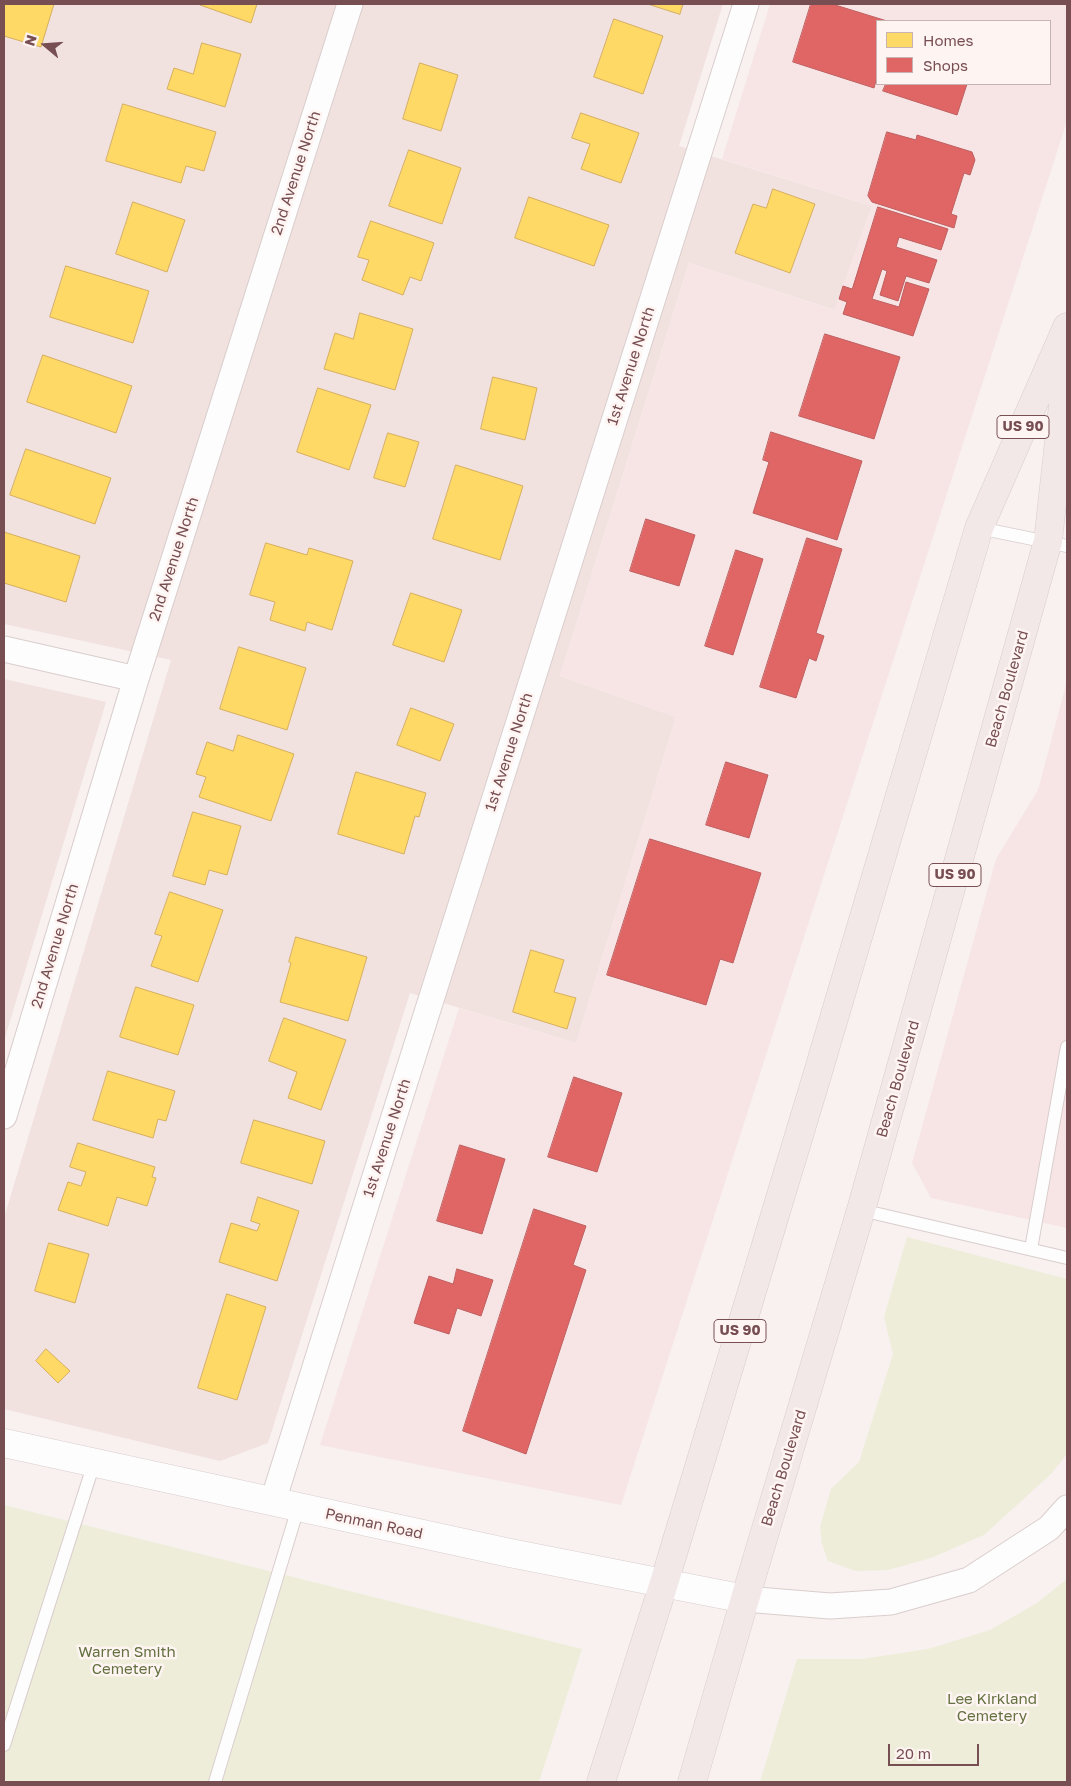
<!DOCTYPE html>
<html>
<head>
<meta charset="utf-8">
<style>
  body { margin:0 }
  #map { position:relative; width:1071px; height:1786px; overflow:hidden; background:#f8f1ef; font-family:"Golos Text",sans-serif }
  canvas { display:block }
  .frame { position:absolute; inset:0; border:5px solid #774e52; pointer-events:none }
  .legend { position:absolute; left:876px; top:20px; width:175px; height:65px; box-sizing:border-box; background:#fef4f2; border:1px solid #c8b2b2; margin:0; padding:6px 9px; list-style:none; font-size:15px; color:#774e52 }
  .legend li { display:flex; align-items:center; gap:10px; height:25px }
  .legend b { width:25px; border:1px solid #c8b2b2 }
  .north { position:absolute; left:20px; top:20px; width:50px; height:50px; -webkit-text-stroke:4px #fef4f2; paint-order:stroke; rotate:288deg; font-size:14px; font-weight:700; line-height:20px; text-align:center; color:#774e52 }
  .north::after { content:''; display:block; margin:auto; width:18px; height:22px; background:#774e52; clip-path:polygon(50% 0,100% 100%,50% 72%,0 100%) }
  .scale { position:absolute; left:888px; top:1744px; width:91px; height:22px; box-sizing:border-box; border:2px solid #774e52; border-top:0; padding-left:6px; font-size:15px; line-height:18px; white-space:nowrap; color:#774e52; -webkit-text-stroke:4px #fef4f2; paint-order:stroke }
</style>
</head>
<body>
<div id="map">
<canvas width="1071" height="1786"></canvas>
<div class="frame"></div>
<ul class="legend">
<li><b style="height:14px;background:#ffd966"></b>Homes</li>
<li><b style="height:14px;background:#e06666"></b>Shops</li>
</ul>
<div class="north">N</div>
<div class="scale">20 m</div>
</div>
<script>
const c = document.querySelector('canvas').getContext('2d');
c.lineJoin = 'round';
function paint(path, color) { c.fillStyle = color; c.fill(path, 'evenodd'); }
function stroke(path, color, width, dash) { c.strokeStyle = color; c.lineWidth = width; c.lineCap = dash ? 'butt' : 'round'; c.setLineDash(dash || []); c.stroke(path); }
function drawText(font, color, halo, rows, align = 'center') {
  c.font = font + ' "Golos Text",sans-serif'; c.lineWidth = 5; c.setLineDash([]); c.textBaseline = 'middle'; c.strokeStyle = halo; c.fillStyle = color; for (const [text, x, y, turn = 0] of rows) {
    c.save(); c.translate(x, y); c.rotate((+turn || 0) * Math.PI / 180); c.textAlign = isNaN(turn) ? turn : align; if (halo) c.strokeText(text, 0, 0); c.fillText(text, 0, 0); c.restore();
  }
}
const residential = new Path2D(`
  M 4,4 L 723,4 L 679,146 L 872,206 L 835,310 L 689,263 L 560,676 L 676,717 L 576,1043 L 410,993 L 268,1443 L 220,1461 L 4,1409 L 4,1218 L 171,660 L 4,624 Z
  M 4,679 L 106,702 L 4,1041 Z`);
const commercial = new Path2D(`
  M 770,4 L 1067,4 L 1067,121 L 621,1505 L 320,1445 L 459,1008 L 576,1043 L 676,717 L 560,676 L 689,263 L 834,310 L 872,206 L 722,159 ZM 877,21 L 1050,21 L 1050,84 L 877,84 Z
  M 1067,681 L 1067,1228 L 931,1198 L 912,1163 L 996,859 L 1038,790 Z`);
const green = new Path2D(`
  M 907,1237 L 1067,1279 L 1067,1454 L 1051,1474 L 984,1535 L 931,1558 L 888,1570 L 856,1571 L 828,1561 L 822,1544 L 820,1527 L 831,1489 L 859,1462 L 893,1354 L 884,1317 Z
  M 4,1505 L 582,1649 L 539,1782 L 4,1782 Z
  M 1067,1579 L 1067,1782 L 760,1782 L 797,1659 L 862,1659 L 928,1649 L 990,1630 L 1037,1603 Z`);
const homes = new Path2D(`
  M 4,4 L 54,4 L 41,47 L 4,36 Z
  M 200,4 L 257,4 L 251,23 L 200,5 Z
  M 648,4 L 683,4 L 680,14 Z
  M 614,19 L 663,36 L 643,94 L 594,77 Z
  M 202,43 L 241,54 L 225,107 L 167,89 L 174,68 L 193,74 Z
  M 420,63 L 458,75 L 441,131 L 403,119 Z
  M 123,104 L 216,132 L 204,171 L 186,166 L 181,183 L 106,161 Z
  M 581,113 L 639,133 L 621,183 L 581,169 L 590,144 L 572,138 Z
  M 409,150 L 461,168 L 442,224 L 389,206 Z
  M 773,189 L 815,204 L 790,273 L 735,253 L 753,204 L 766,208 Z
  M 529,197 L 609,225 L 594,266 L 515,238 Z
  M 133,202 L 185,220 L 167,272 L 116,254 Z
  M 371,221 L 434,243 L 421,281 L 410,277 L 403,295 L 362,280 L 369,260 L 358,257 Z
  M 66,266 L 149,291 L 133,343 L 50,317 Z
  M 360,313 L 413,329 L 395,390 L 324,369 L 335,333 L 353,339 Z
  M 43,355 L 132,386 L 116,433 L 27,402 Z
  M 493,377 L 537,388 L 525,440 L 481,429 Z
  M 318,388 L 371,405 L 349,470 L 297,452 Z
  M 388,433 L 419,442 L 405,487 L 374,478 Z
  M 26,449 L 111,478 L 95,524 L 10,495 Z
  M 456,465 L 523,486 L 500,560 L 433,539 Z
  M 4,532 L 80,556 L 66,602 L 4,583 Z
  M 266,543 L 307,555 L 309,548 L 353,561 L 332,630 L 307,622 L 305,631 L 270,620 L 275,602 L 250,595 Z
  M 411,593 L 462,610 L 444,662 L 393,645 Z
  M 239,647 L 306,668 L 287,730 L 220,709 Z
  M 411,708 L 454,724 L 440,761 L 397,745 Z
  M 238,735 L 294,754 L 271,821 L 199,797 L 206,777 L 196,774 L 207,742 L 233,751 Z
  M 356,772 L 426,793 L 419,817 L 415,816 L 404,854 L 338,834 Z
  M 193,812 L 241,826 L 227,875 L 209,870 L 205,885 L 173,876 Z
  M 170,892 L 223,910 L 198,982 L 151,966 L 162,936 L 155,934 Z
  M 296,937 L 367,957 L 348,1021 L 280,1002 L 291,963 L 289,962 Z
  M 531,950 L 564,960 L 554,992 L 576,998 L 567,1029 L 513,1012 Z
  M 136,987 L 194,1005 L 178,1055 L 120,1037 Z
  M 284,1018 L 346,1040 L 321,1110 L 288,1098 L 297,1072 L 269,1061 Z
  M 108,1071 L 175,1091 L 166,1121 L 158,1119 L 153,1138 L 93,1120 Z
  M 254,1120 L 325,1141 L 312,1184 L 241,1163 Z
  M 78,1143 L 155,1167 L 152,1177 L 156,1178 L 147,1206 L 117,1197 L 108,1226 L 58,1210 L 68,1182 L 81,1186 L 86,1172 L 70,1167 Z
  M 258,1197 L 299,1211 L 277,1281 L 219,1262 L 231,1223 L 257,1231 L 260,1224 L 251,1221 Z
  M 49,1243 L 89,1254 L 75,1303 L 35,1291 Z
  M 227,1294 L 266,1307 L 237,1400 L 198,1388 Z
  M 46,1349 L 70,1371 L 58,1383 L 36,1361 Z`);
const shops = new Path2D(`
  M 811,4 L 832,4 L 887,21 L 877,21 L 877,77 L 874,88 L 793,62 Z
  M 886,84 L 967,84 L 957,115 L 883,91 Z
  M 887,132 L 916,140 L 917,135 L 972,152 L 975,160 L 970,175 L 964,173 L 951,214 L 957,216 L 954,228 L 872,202 L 868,196 Z
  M 878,207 L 948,229 L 941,250 L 899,237 L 896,247 L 937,260 L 929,283 L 906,276 L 898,301 L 880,295 L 887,271 L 882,269 L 872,299 L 899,307 L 906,282 L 929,289 L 913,336 L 843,314 L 847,302 L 839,299 L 843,286 L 852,289 Z
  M 825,334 L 900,357 L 874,439 L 799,416 Z
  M 771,432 L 862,461 L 837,540 L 753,513 L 769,462 L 763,460 Z
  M 646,519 L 695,535 L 679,586 L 630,571 Z
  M 807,538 L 842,549 L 816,633 L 824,636 L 816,661 L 809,658 L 796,698 L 760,687 Z
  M 736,550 L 763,559 L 733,655 L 705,646 Z
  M 726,762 L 768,775 L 749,838 L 706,825 Z
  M 650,839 L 761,873 L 733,963 L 720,959 L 706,1005 L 607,975 Z
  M 574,1077 L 622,1093 L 597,1172 L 548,1157 Z
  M 460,1145 L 505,1159 L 482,1234 L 437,1221 Z
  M 534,1209 L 586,1226 L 573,1265 L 586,1270 L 526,1454 L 463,1431 Z
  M 457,1269 L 493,1280 L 481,1316 L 457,1308 L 449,1334 L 414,1323 L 429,1276 L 453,1284 Z`);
const service = new Path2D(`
  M 979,528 L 1067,546
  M 861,1210 L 1067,1258
  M 1031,1249 L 1067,1047
  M 4,1745 L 94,1463
  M 215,1782 L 298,1508`);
const minor = new Path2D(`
  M 4,649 L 136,679
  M 4,1116 L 136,679 L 350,4
  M 273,1501 L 355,1240 L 746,4
  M 745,1599 L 830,1606 L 891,1602 L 969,1580 L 1049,1528 L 1067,1508`);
const tertiary = new Path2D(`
  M 4,1443 L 510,1553 L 745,1599`);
const trunk = new Path2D(`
  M 601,1782 L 664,1583 L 816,1079 L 979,528 L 1067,327
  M 692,1782 L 745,1599 L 861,1210 L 1048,541 L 1067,368`);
const shields = [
  [1023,427,52],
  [955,875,52],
  [740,1331,52]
];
const shieldNames = [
  ["US 90",1023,427],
  ["US 90",955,875],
  ["US 90",740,1331]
];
const streetNames = [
  ["2nd Avenue North",296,173,-72],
  ["1st Avenue North",631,366,-72],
  ["2nd Avenue North",174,559,-72],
  ["Beach Boulevard",1007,689,-74],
  ["1st Avenue North",509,752,-72],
  ["2nd Avenue North",55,946,-73],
  ["Beach Boulevard",898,1079,-74],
  ["1st Avenue North",387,1138,-72],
  ["Beach Boulevard",784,1468,-73],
  ["Penman Road",374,1524,12]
];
const parkNames = [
  ["Warren Smith",127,1652],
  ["Cemetery",127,1669],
  ["Lee Kirkland",992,1699],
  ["Cemetery",992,1716]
];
paint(residential, '#f2e2df');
paint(commercial, '#f7e5e6');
paint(green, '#eeedda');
paint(homes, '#ffd966');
stroke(homes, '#d6af60', 1);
paint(shops, '#e06666');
stroke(shops, '#c05f60', 1);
stroke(service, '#d9cecd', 14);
stroke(minor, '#d9cecd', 27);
stroke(tertiary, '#d9cecd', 29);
stroke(trunk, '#d9cdcd', 29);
stroke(service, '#fefdfd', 12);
stroke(minor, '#fefdfd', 25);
stroke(tertiary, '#fefdfd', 28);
stroke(trunk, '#f2e8e8', 28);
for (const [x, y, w] of shields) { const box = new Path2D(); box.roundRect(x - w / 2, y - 11.5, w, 23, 4); c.fillStyle = '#fef4f2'; c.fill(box); stroke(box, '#774e52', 1); }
drawText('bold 14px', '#774e52', null, shieldNames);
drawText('15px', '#774e52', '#fef4f2', streetNames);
drawText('15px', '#647140', '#fef4f2', parkNames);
</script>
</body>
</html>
